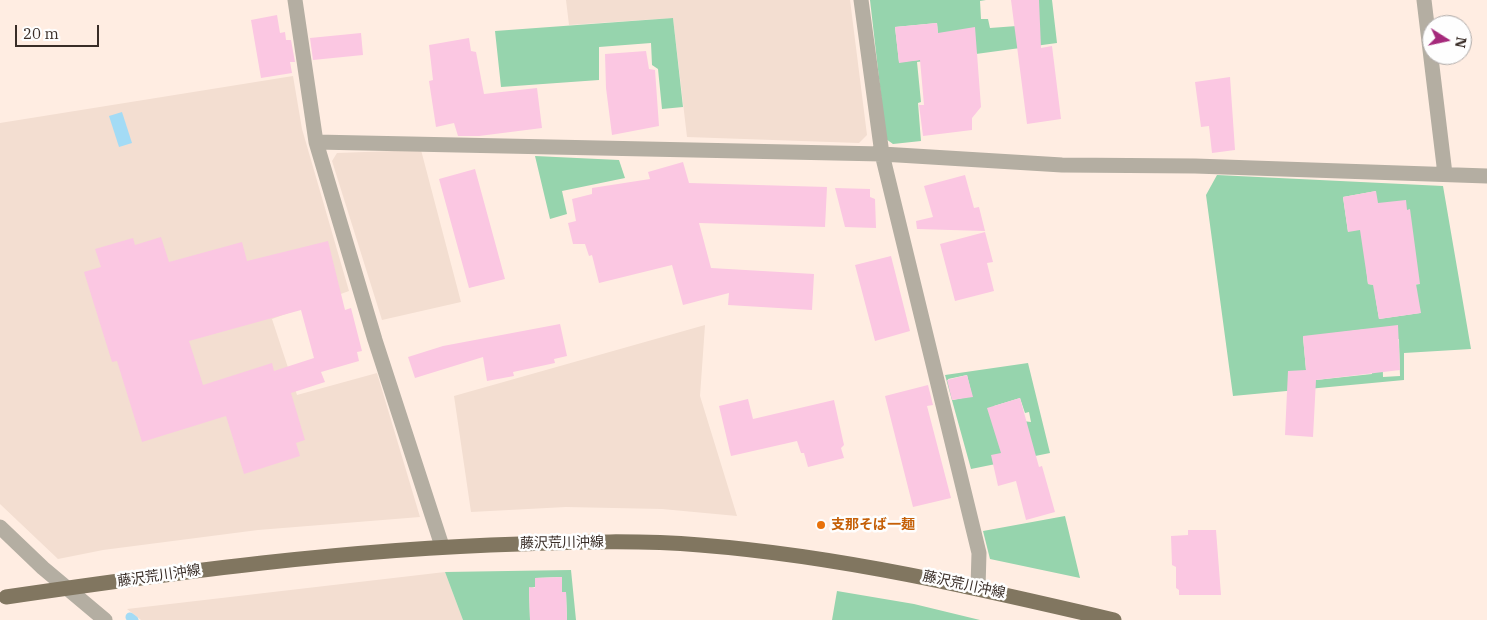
<!DOCTYPE html>
<html>
<head>
<meta charset="utf-8">
<style>
  body { margin:0 }
  #map { position:relative; width:1487px; height:620px; overflow:hidden; background:#ffede2; font-family:"IBM Plex Serif",serif }
  canvas { display:block }
  .north { position:absolute; left:1422px; top:15px; width:50px; height:50px; box-sizing:border-box; background:#fefefe; border:1px solid #afaaa8; border-radius:50%; rotate:100deg; font-size:14px; font-weight:700; line-height:20px; text-align:center; color:#392d27 }
  .north::after { content:''; display:block; margin:auto; width:18px; height:22px; background:#a5297b; clip-path:polygon(50% 0,100% 100%,50% 72%,0 100%) }
  .scale { position:absolute; left:15px; top:25px; width:84px; height:22px; box-sizing:border-box; border:2px solid #392d27; border-top:0; padding-left:6px; font-size:15px; line-height:18px; white-space:nowrap; color:#392d27; -webkit-text-stroke:4px #fefefe; paint-order:stroke }
</style>
</head>
<body>
<div id="map">
<canvas width="1487" height="620"></canvas>
<div class="north">N</div>
<div class="scale">20 m</div>
</div>
<script>
const c = document.querySelector('canvas').getContext('2d');
c.lineJoin = 'round';
function paint(path, color) { c.fillStyle = color; c.fill(path, 'evenodd'); }
function stroke(path, color, width, dash) { c.strokeStyle = color; c.lineWidth = width; c.lineCap = dash ? 'butt' : 'round'; c.setLineDash(dash || []); c.stroke(path); }
function drawText(font, color, halo, rows, align = 'center') {
  c.font = font + ' "IBM Plex Serif","Noto Sans JP",serif'; c.lineWidth = 5; c.setLineDash([]); c.textBaseline = 'middle'; c.strokeStyle = halo; c.fillStyle = color; for (const [text, x, y, turn = 0] of rows) {
    c.save(); c.translate(x, y); c.rotate((+turn || 0) * Math.PI / 180); c.textAlign = isNaN(turn) ? turn : align; if (halo) c.strokeText(text, 0, 0); c.fillText(text, 0, 0); c.restore();
  }
}
const built = new Path2D(`
  M 566,0 L 850,0 L 867,135 L 859,143 L 687,137 L 673,18 L 569,25 Z
  M 293,76 L 302,129 L 349,291 L 272,319 L 297,395 L 377,373 L 420,517 L 258,530 L 103,550 L 58,559 L 0,504 L 0,123 Z
  M 421,150 L 461,302 L 382,320 L 332,161 L 337,153 Z
  M 705,325 L 700,396 L 737,516 L 662,509 L 566,507 L 471,512 L 454,396 Z
  M 445,572 L 463,620 L 141,620 L 127,609 Z`);
const green = new Path2D(`
  M 870,0 L 986,0 L 980,1 L 981,19 L 988,19 L 990,28 L 1030,25 L 1033,0 L 1052,0 L 1057,43 L 917,62 L 921,102 L 918,103 L 921,141 L 893,144 L 886,139 ZM 937,23 L 940,58 L 899,62 L 895,27 Z
  M 673,18 L 683,107 L 662,109 L 658,69 L 652,65 L 651,43 L 599,47 L 599,80 L 501,87 L 495,31 Z
  M 535,156 L 619,160 L 625,178 L 562,191 L 567,214 L 550,219 Z
  M 1217,175 L 1443,186 L 1471,349 L 1404,353 L 1404,380 L 1233,396 L 1206,195 ZM 1376,191 L 1348,232 L 1343,197 ZM 1366,266 L 1420,284 L 1377,290 L 1376,285 L 1368,284 ZM 1375,294 L 1420,313 L 1379,319 ZM 1367,329 L 1372,374 L 1307,381 L 1303,337 ZM 1399,339 L 1400,376 L 1383,377 L 1382,340 Z
  M 1028,363 L 1050,453 L 971,469 L 945,375 ZM 967,375 L 972,396 L 953,400 L 948,379 ZM 1020,398 L 1025,413 L 1029,412 L 1031,422 L 998,418 L 994,406 Z
  M 1065,516 L 1080,578 L 990,559 L 983,531 Z
  M 571,570 L 576,620 L 567,620 L 566,592 L 562,592 L 562,577 L 535,578 L 535,587 L 529,588 L 530,620 L 463,620 L 445,572 Z
  M 837,591 L 914,604 L 980,620 L 832,620 Z`);
const water = new Path2D(`
  M 122,112 L 132,143 L 119,147 L 109,116 Z`);
const stream = new Path2D(`
  M 130,617 L 134,620`);
const building = new Path2D(`
  M 1011,0 L 1039,0 L 1041,48 L 1052,46 L 1061,119 L 1027,124 Z
  M 277,15 L 280,33 L 285,32 L 286,40 L 291,40 L 295,62 L 290,62 L 292,73 L 261,78 L 251,20 Z
  M 937,23 L 938,33 L 975,27 L 981,107 L 972,118 L 972,130 L 923,136 L 919,105 L 924,105 L 920,60 L 899,63 L 895,27 Z
  M 361,33 L 363,55 L 313,60 L 310,38 Z
  M 469,38 L 471,51 L 476,52 L 484,94 L 537,88 L 542,128 L 479,136 L 458,136 L 454,123 L 436,127 L 429,81 L 433,80 L 429,45 Z
  M 646,51 L 649,69 L 655,70 L 659,126 L 612,135 L 606,88 L 605,54 Z
  M 1230,77 L 1235,150 L 1212,153 L 1209,126 L 1201,127 L 1195,82 Z
  M 683,162 L 689,183 L 827,187 L 825,227 L 699,223 L 711,268 L 814,274 L 812,310 L 728,305 L 729,293 L 683,305 L 672,265 L 599,283 L 592,255 L 589,256 L 585,244 L 573,244 L 568,223 L 576,221 L 572,199 L 592,194 L 592,188 L 650,179 L 648,172 Z
  M 475,169 L 505,279 L 469,288 L 439,179 Z
  M 965,175 L 974,208 L 979,207 L 985,231 L 917,229 L 916,221 L 933,217 L 924,186 Z
  M 835,188 L 870,189 L 870,197 L 875,199 L 876,228 L 845,227 Z
  M 1376,191 L 1378,203 L 1406,200 L 1407,210 L 1410,209 L 1420,284 L 1416,284 L 1421,313 L 1379,319 L 1373,285 L 1368,284 L 1360,230 L 1348,232 L 1343,197 Z
  M 985,232 L 993,262 L 987,263 L 994,291 L 955,301 L 940,244 Z
  M 161,237 L 169,262 L 242,242 L 247,261 L 328,241 L 345,310 L 351,308 L 362,351 L 357,352 L 359,361 L 321,372 L 325,382 L 291,393 L 305,440 L 296,443 L 300,456 L 244,474 L 226,416 L 142,442 L 117,361 L 112,362 L 84,272 L 101,267 L 95,249 L 133,238 L 135,245 ZM 301,310 L 314,358 L 274,371 L 272,363 L 203,385 L 189,341 Z
  M 891,256 L 910,331 L 875,341 L 855,265 Z
  M 560,324 L 567,356 L 554,359 L 555,363 L 513,372 L 514,376 L 487,381 L 483,357 L 415,378 L 408,357 L 443,346 Z
  M 1398,325 L 1400,370 L 1316,380 L 1313,437 L 1285,435 L 1288,371 L 1306,370 L 1303,336 Z
  M 967,375 L 973,397 L 952,400 L 947,380 Z
  M 928,385 L 933,405 L 927,406 L 951,498 L 913,507 L 885,396 Z
  M 1020,398 L 1039,467 L 1042,466 L 1055,512 L 1026,520 L 1016,481 L 998,486 L 991,455 L 1001,453 L 987,408 Z
  M 748,399 L 753,419 L 834,400 L 844,445 L 841,448 L 844,458 L 808,467 L 804,453 L 801,453 L 797,441 L 731,456 L 719,406 Z
  M 1188,530 L 1216,530 L 1221,595 L 1179,595 L 1179,590 L 1176,588 L 1176,567 L 1172,565 L 1171,536 L 1188,535 Z
  M 562,577 L 562,592 L 566,592 L 567,620 L 530,620 L 529,587 L 535,588 L 535,578 Z`);
const minor = new Path2D(`
  M 295,0 L 316,142 L 375,340 L 442,546
  M 861,0 L 882,154 L 979,553 L 978,588
  M 1424,0 L 1445,174
  M 316,142 L 882,154 L 1062,165 L 1195,166 L 1487,176
  M 0,527 L 43,568 L 105,620`);
const major = new Path2D(`
  M 6,597 C 177,572 347,549 520,544 C 580,542 640,540 700,545 C 840,556 977,588 1114,620`);
const markers = [
  [821,525,5,"#e8710a"]
];
const foodNames = [
  ["支那そば一麺",831,525]
];
const streetNames = [
  ["藤沢荒川沖線",562,543,-1],
  ["藤沢荒川沖線",159,576,-8],
  ["藤沢荒川沖線",964,585,12]
];
paint(built, '#f3ded1');
paint(green, '#96d4ad');
paint(water, '#a3dbf5');
stroke(stream, '#a3dbf5', 9);
paint(building, '#fbc7e2');
stroke(minor, '#b4aea2', 15);
stroke(major, '#817660', 15);
for (const [x, y, r, color] of markers) { const dot = new Path2D(); dot.arc(x, y, r, 0, 2 * Math.PI); c.fillStyle = color; c.fill(dot); stroke(dot, '#fefefe', 2); }
drawText('bold 14px', '#c56008', '#fefefe', foodNames, 'left');
drawText('14px', '#392d27', '#fefefe', streetNames);
</script>
</body>
</html>
